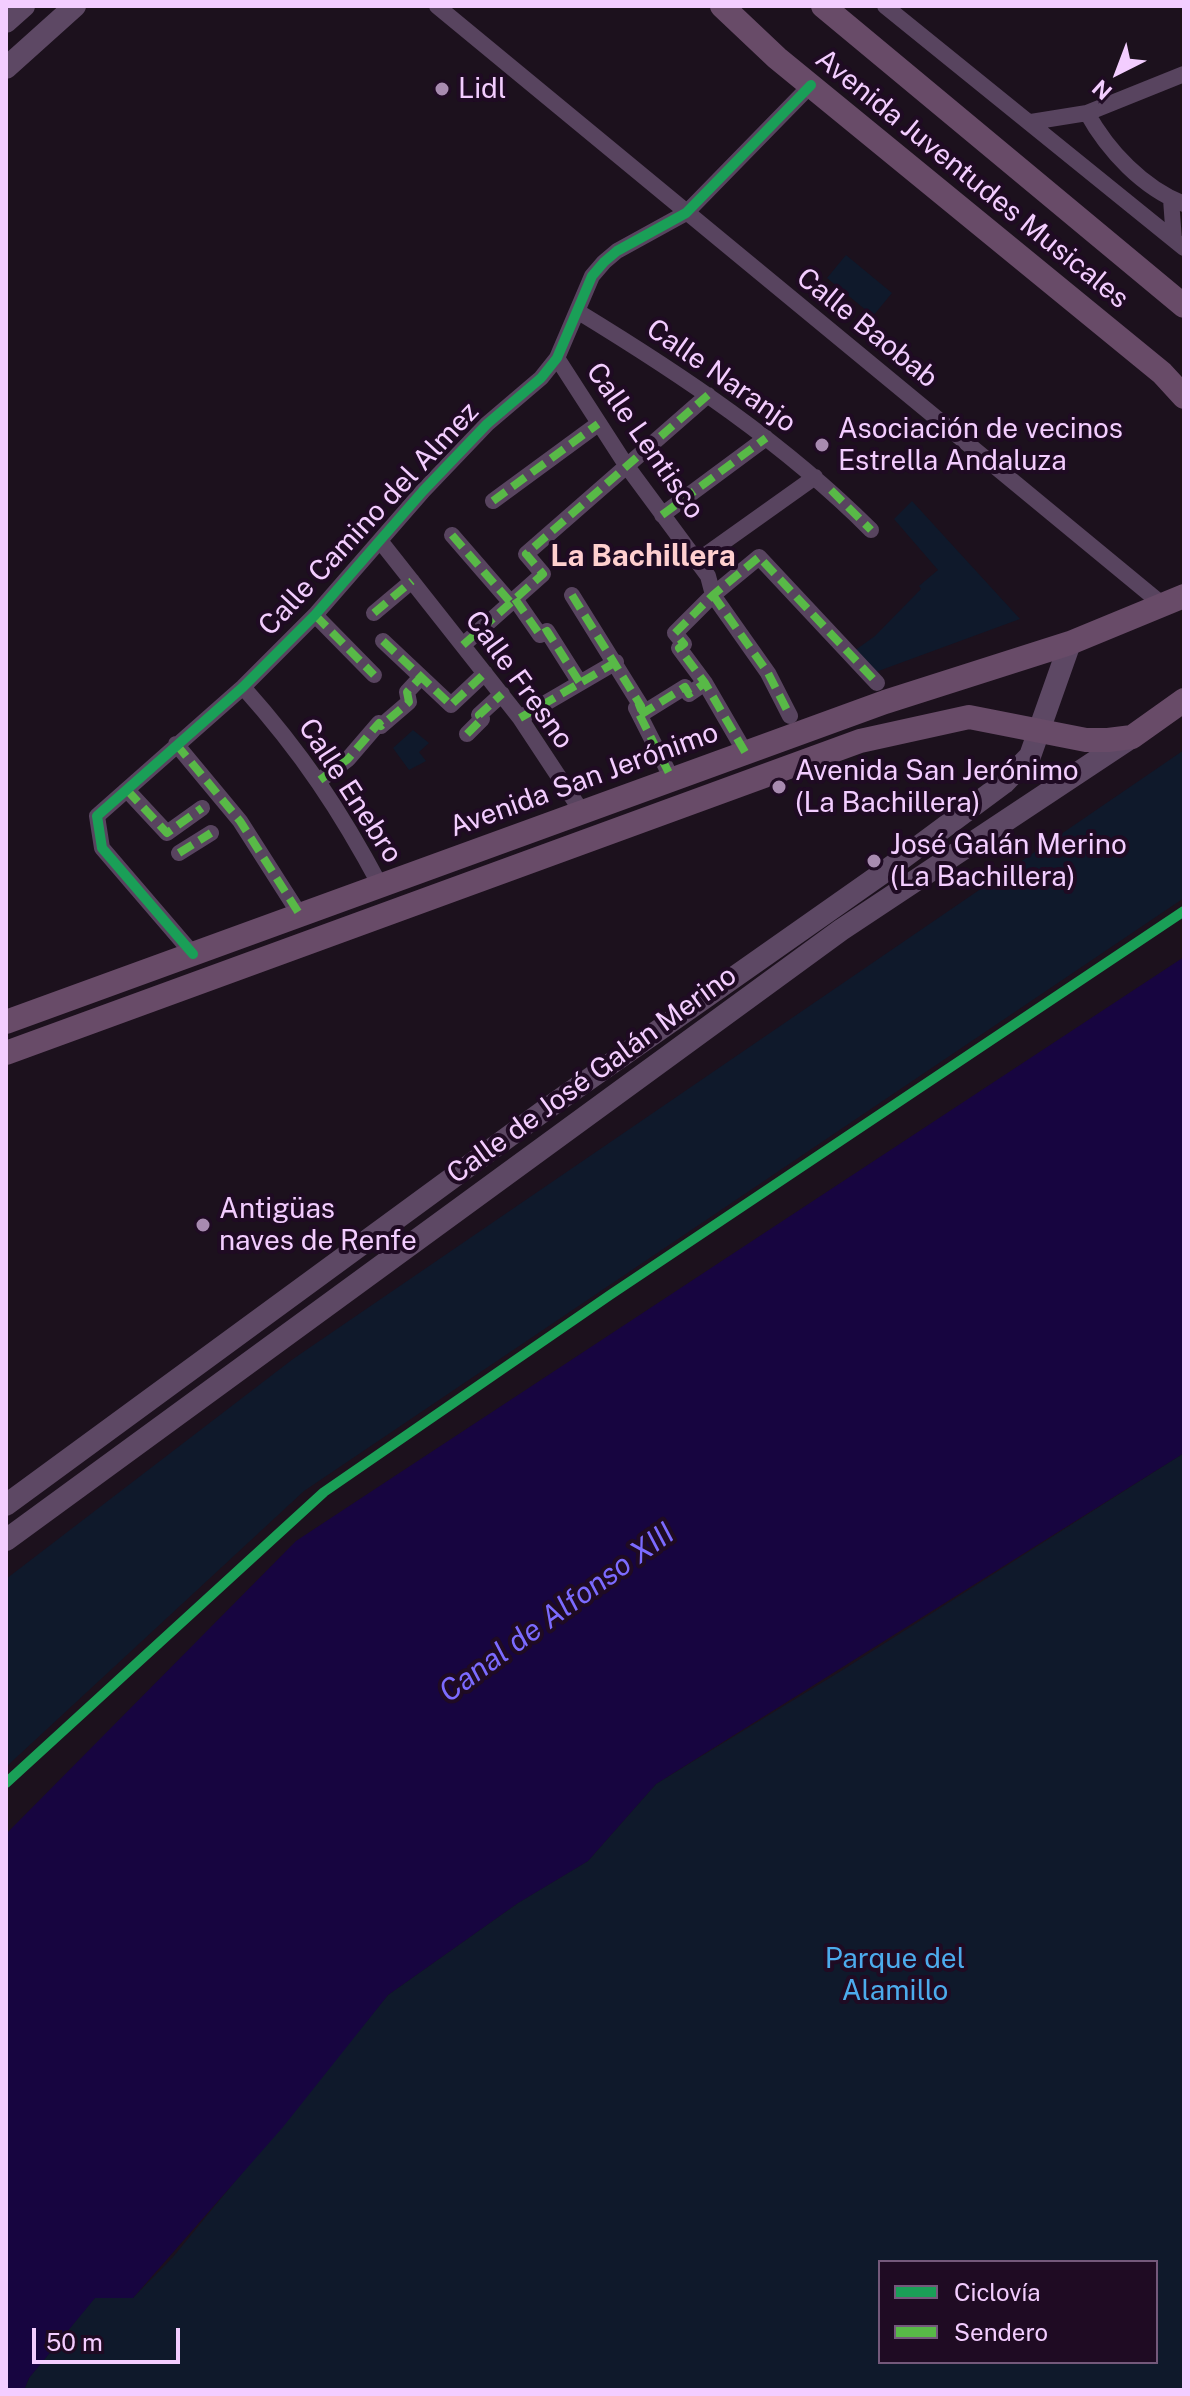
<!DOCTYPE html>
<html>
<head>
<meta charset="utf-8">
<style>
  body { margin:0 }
  #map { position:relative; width:1190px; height:2396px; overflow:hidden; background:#1c111d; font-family:"Public Sans",sans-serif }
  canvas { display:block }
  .frame { position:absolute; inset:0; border:8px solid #f3cdff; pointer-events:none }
  .legend { position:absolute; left:878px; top:2260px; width:280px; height:104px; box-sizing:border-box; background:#1f0b23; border:2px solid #74597b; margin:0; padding:10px 14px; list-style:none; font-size:24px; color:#f3cdff }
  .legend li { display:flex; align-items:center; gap:16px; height:40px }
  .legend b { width:40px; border:2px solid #74597b }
  .north { position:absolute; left:1078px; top:32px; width:80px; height:80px; -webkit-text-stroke:6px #1f0b23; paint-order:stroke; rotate:222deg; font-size:22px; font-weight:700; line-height:32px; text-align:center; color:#f3cdff }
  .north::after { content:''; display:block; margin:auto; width:28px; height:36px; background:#f3cdff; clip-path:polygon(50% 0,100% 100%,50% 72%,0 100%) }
  .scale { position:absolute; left:32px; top:2328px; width:148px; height:36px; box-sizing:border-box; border:4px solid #f3cdff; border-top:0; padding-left:10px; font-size:24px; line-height:28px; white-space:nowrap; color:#f3cdff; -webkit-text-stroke:6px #1f0b23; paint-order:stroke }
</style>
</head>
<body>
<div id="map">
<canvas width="1190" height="2396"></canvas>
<div class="frame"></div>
<ul class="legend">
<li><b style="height:10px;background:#1a9f57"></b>Ciclovía</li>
<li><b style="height:10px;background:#58b947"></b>Sendero</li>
</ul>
<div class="north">N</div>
<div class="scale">50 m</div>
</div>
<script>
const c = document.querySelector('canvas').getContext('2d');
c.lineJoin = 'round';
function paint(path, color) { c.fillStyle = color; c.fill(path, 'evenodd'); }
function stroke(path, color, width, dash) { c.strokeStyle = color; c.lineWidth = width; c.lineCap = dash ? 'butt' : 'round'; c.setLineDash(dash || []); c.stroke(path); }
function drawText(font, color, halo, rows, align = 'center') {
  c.font = font + ' "Public Sans",sans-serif'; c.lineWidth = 8; c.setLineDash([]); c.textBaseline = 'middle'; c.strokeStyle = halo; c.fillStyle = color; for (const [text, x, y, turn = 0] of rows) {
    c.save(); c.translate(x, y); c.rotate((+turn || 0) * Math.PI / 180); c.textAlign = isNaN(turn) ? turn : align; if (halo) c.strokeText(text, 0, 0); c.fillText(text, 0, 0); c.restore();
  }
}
const green = new Path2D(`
  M 846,255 L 892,293 L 873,316 L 827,278 Z
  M 912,501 L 1020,619 L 873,673 L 854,651 L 875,636 L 921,589 L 919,586 L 938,570 L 894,519 Z
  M 413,730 L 429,743 L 419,752 L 426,761 L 409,770 L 393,748 Z
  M 1184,750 L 1184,898 L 304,1491 L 6,1767 L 6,1579 L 293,1359 Z
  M 1184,1453 L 1184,2390 L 24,2390 L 29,2378 L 95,2297 L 133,2298 L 173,2257 L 388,1995 L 518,1903 L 588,1861 L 656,1784 L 841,1671 ZM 880,2262 L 1156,2262 L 1156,2362 L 880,2362 Z`);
const water = new Path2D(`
  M 1184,957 L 1184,1453 L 656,1784 L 588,1861 L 518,1903 L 388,1995 L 283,2127 L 133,2298 L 95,2298 L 29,2378 L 24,2390 L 6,2390 L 6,1834 L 296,1541 Z`);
const street = new Path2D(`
  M 437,6 L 1163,605
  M 885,6 L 1184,248
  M 1087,113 C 1108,151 1143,188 1184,204
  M 1031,122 L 1087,113 L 1184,74
  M 1171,199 L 1174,240
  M 577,311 C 682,375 784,443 871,530
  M 557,358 L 626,465 L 708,576 L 713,595 L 768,673 L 790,716
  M 493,501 L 598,424
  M 662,515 L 766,438
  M 452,535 L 511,603
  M 381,542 L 520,718 L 582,812
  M 697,561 L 815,477
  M 572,595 L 641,706 L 636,708 L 672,779
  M 515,599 L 540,635 L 547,631 L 580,683
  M 374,613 L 412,581
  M 315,615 L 374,675
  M 383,641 L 451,705 L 485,673
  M 463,645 L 543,574 L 526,554 L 708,395
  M 243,687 C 302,753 340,810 381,887
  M 640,715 L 685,687 L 689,694 L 705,683
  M 520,718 L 616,662
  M 467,734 L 482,719 L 479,715 L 502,694
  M 176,744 L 240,821 L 300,915
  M 745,752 L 705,683 L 679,648 L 684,644 L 675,633 L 713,595 L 759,557 L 877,683
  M 320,780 L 348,759 L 379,723 L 381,726 L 409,702 L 407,692 L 421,677
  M 127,790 L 167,833 L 202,808
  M 179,853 L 211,833
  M 193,954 L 102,848 L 97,816 L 243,687 L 315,615 L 423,491 L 487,424 L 541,378 L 557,358 L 592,276 L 604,262 L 617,251 L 686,213 L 811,85`);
const secondary = new Path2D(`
  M 6,22 L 24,6
  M 6,68 L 75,6
  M 6,1505 L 545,1110 L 884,872 L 1004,783 L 1030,756 L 1070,643
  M 6,1540 L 841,930 L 1132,737`);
const primary = new Path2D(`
  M 722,6 L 777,58 L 1162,373 L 1184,397
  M 823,6 L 1184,306
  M 6,1022 L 885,702 L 1070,643 L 1184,596
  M 6,1053 L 860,741 L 969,717 L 1086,740 L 1108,740 L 1132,737 L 1184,700`);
const quiet = new Path2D(`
  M 831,490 L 871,530
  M 493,501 L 598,424
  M 662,515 L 766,438
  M 452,535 L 511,603
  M 572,595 L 641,706 L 636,708 L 672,779
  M 713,595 L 768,673 L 790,716
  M 515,599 L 540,635 L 547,631 L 580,683
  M 374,613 L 412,581
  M 315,615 L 374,675
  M 383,641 L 451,705 L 485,673
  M 463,645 L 543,574 L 526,554 L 708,395
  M 640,715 L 685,687 L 689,694 L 705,683
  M 520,718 L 616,662
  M 467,734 L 482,719 L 479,715 L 502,694
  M 176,744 L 240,821 L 300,915
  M 745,752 L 705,683 L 679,648 L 684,644 L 675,633 L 713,595 L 759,557 L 877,683
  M 320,780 L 348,759 L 379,723 L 381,726 L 409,702 L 407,692 L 421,677
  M 127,790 L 167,833 L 202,808
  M 179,853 L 211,833`);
const cycleway = new Path2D(`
  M 193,954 L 102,848 L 97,816 L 243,687 L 315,615 L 423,491 L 487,424 L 541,378 L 557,358 L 592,276 L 604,262 L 617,251 L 686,213 L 811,85
  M 6,1783 L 324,1492 L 610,1295 L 1184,911`);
const markers = [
  [442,89,8,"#a88bb0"],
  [822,445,8,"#a88bb0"],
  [779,787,8,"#a88bb0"],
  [874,861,8,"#a88bb0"],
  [203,1225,8,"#a88bb0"]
];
const poiNames = [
  ["Lidl",458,89],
  ["Asociación de vecinos",838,429],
  ["Estrella Andaluza",838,461],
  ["Avenida San Jerónimo",795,771],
  ["(La Bachillera)",795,803],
  ["José Galán Merino",890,845],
  ["(La Bachillera)",890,877],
  ["Antigüas",219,1209],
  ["naves de Renfe",219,1241]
];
const streetNames = [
  ["Avenida Juventudes Musicales",972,179,39],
  ["Calle Baobab",867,328,39],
  ["Calle Naranjo",721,376,35],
  ["Calle Lentisco",645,441,55],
  ["Calle Camino del Almez",369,519,-47],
  ["Calle Fresno",519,680,54],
  ["Avenida San Jerónimo",584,780,-20],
  ["Calle Enebro",350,791,57],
  ["Calle de José Galán Merino",592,1075,-36]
];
const parkNames = [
  ["Parque del",895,1959],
  ["Alamillo",895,1991]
];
const neighbourhoodNames = [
  ["La Bachillera",643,557]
];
const waterNames = [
  ["Canal de Alfonso XIII",557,1613,-36]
];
paint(green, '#0f192b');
paint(water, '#170540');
stroke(street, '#58445f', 16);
stroke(secondary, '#5d4864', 22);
stroke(primary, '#684b68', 24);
stroke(quiet, '#58b947', 8, [16, 8]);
stroke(cycleway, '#1a9f57', 10);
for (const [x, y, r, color] of markers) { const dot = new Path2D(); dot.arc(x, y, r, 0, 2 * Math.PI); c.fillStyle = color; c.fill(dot); stroke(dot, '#1f0b23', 3); }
drawText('28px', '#f3cdff', '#1f0b23', poiNames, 'left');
drawText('28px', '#f3cdff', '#1f0b23', streetNames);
drawText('28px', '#4cacec', '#1f0b23', parkNames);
drawText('bold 30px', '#ffcfcf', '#1f0b23', neighbourhoodNames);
drawText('italic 30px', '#7c6bff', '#1f0b23', waterNames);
</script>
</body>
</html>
